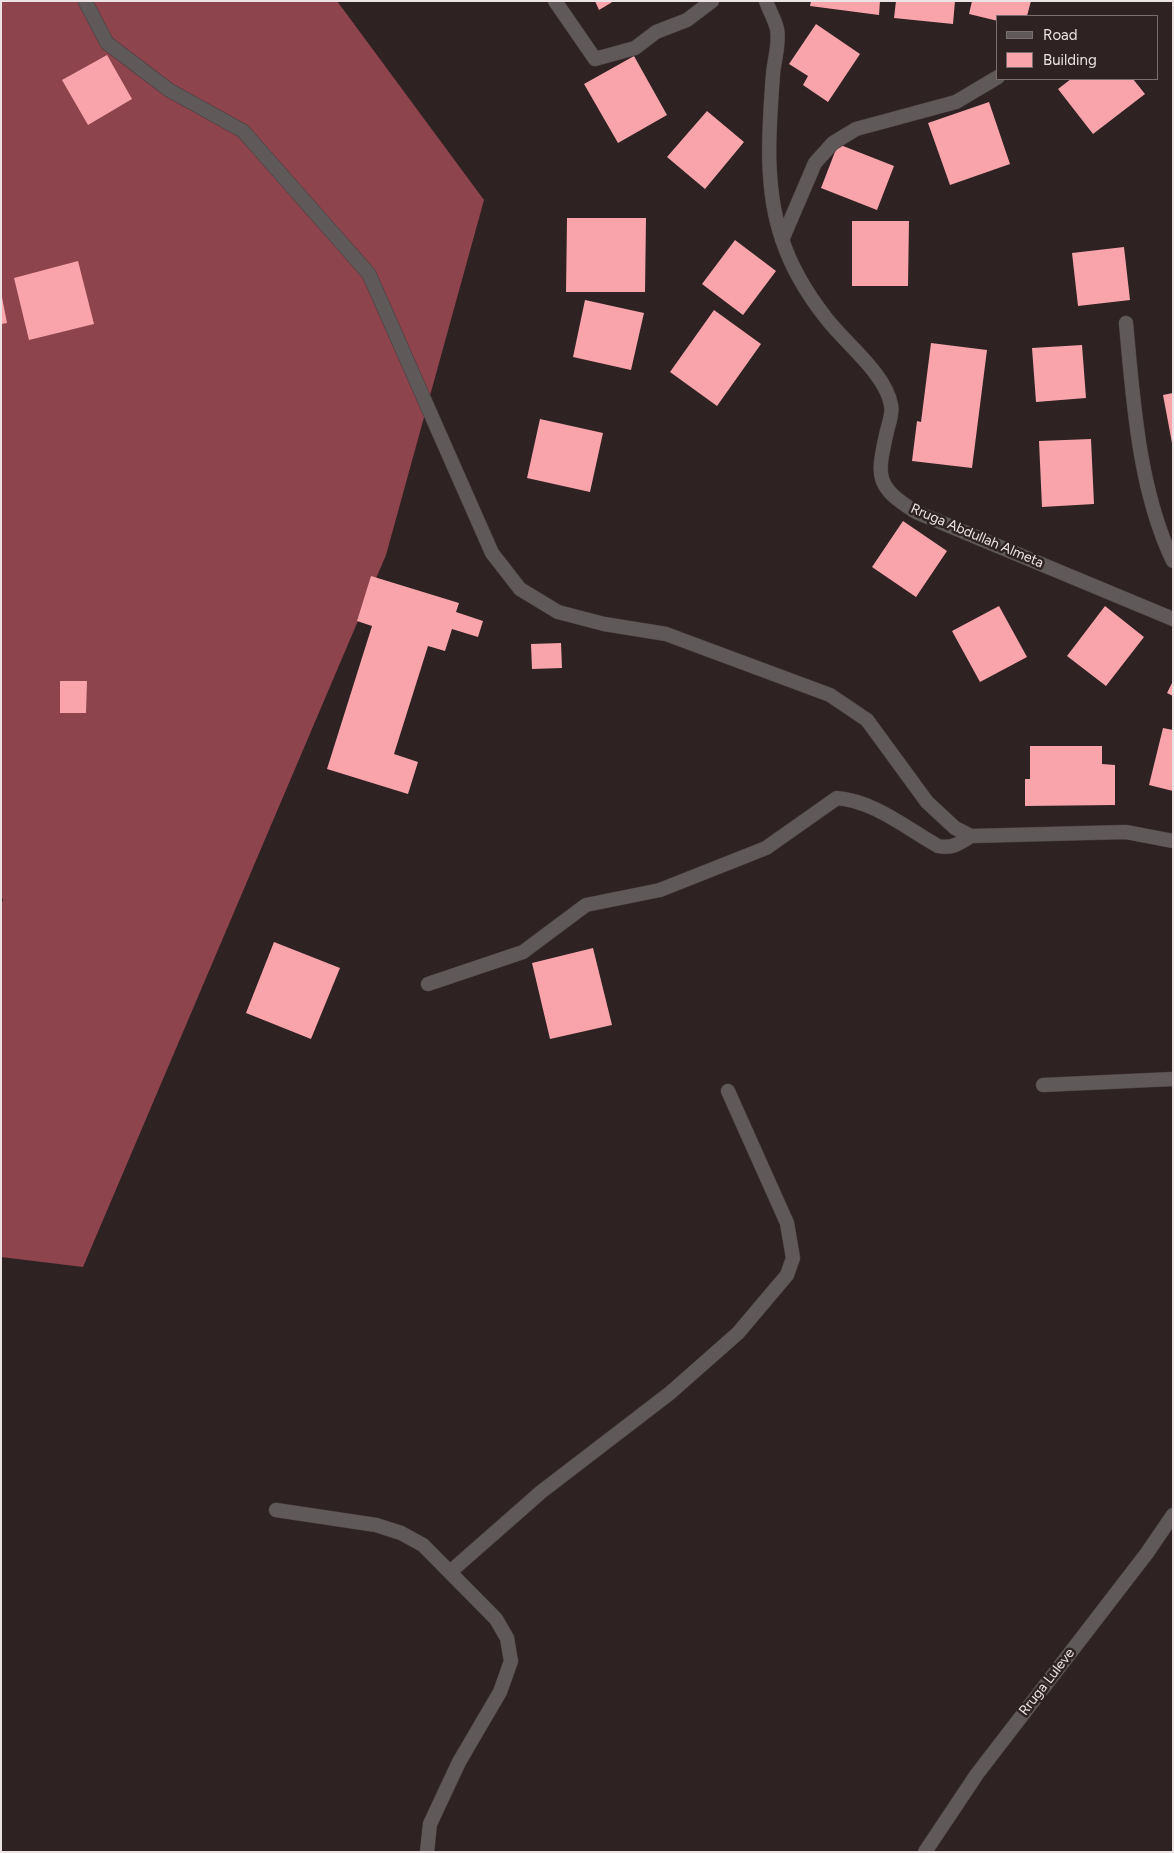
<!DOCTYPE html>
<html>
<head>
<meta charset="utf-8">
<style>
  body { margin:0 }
  #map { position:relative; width:1174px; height:1853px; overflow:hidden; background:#2e2223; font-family:Figtree,sans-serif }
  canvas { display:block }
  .frame { position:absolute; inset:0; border:2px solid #ebe3e3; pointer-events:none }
  .legend { position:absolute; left:996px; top:15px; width:162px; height:65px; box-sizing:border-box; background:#2e2223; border:1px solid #7a6f70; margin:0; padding:6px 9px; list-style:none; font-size:15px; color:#ebe3e3 }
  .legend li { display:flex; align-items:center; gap:10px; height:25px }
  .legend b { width:25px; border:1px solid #7a6f70 }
</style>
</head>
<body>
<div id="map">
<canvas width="1174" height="1853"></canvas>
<div class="frame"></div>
<ul class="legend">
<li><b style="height:6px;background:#5f5959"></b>Road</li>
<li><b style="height:14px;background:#f8a4aa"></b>Building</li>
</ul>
</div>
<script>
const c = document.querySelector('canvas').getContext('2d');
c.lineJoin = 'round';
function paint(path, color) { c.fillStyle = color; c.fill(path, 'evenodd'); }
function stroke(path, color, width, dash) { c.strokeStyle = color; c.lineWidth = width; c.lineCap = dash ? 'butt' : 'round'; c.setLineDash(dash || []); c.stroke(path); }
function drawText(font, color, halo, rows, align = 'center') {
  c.font = font + ' Figtree,sans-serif'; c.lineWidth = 5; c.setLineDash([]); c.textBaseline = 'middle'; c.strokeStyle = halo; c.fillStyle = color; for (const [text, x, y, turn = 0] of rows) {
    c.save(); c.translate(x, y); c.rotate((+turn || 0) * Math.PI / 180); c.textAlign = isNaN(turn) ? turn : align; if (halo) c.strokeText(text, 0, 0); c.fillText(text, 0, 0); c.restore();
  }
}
const forest = new Path2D(`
  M 1,1 L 337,1 L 484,200 L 386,555 L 83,1267 L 1,1257 L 1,905 L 3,900 L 1,895 Z`);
const building = new Path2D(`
  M 595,1 L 614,1 L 599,10 Z
  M 811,1 L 880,1 L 879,15 L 810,6 Z
  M 896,1 L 955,1 L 953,24 L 894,18 Z
  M 972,1 L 1031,1 L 1027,16 L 998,16 L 998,21 L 969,14 Z
  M 816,24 L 860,54 L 828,102 L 803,85 L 808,76 L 789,64 Z
  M 107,55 L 132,99 L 88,125 L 62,80 Z
  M 634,56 L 667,115 L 618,143 L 584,84 Z
  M 1071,79 L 1133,79 L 1145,94 L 1093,134 L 1058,89 Z
  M 989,102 L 1010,164 L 950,185 L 928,123 Z
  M 707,111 L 744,142 L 705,189 L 667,157 Z
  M 838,144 L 894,166 L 877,210 L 821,188 Z
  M 567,218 L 646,218 L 645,292 L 566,292 Z
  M 852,221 L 909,221 L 908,286 L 852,286 Z
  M 735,240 L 776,271 L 743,315 L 702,284 Z
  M 1124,247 L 1130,300 L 1078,306 L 1072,253 Z
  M 78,261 L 94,324 L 29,340 L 14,278 Z
  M 1,292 L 7,323 L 1,324 Z
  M 585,300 L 644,313 L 631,370 L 573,357 Z
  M 714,310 L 761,344 L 717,406 L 670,372 Z
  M 931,343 L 987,350 L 972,468 L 912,461 L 917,421 L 921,422 Z
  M 1082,345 L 1086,398 L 1036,402 L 1032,348 Z
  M 1173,393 L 1173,442 L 1172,443 L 1163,395 Z
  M 540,419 L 603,433 L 590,492 L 527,478 Z
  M 1091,439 L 1094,504 L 1042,507 L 1039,441 Z
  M 903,521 L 947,551 L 916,597 L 872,567 Z
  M 371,576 L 459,603 L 456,612 L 483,621 L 478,637 L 452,629 L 445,651 L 428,646 L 394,754 L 418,762 L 408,794 L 327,769 L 372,626 L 357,621 Z
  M 999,606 L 1027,657 L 980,682 L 952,631 Z
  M 1105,606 L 1144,637 L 1106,686 L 1067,656 Z
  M 561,643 L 562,668 L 532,669 L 531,644 Z
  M 60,681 L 87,681 L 86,713 L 60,713 Z
  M 1173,681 L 1173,696 L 1167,693 Z
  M 1163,728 L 1173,730 L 1173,791 L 1149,785 Z
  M 1030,746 L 1102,746 L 1102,764 L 1115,765 L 1115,805 L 1025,806 L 1025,779 L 1030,779 Z
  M 274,942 L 340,968 L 311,1039 L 246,1013 Z
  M 593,948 L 612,1025 L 550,1039 L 532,963 Z`);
const service = new Path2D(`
  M 1126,323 C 1133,400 1139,491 1173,561`);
const minor = new Path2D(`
  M 85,1 L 107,43 L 169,90 L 243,131 L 369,274 L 492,553 L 520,589 L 558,612 L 604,624 L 666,634 L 830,695 L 867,720 L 927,802 L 955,828 L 971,836 L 1126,832 L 1173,841
  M 555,1 L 595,59 L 635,48 L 656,32 L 687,20 L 712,1
  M 766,1 C 769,10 775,20 777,29 C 780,43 774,61 773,74 C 769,128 764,187 782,239 C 791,267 808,295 826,318 C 845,343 886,374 891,405 C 893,413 889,423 887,431 C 877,476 874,486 916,512 L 1173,619
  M 782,240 L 815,163 L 833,143 L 856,129 L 956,102 L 998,77
  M 428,984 L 523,952 L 586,905 L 660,890 L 766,848 L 837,798 C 874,801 906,828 938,846 C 951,849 959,844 971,836
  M 1043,1085 L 1173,1079
  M 276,1510 L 376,1525 L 401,1533 L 423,1545 L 496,1619 L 507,1638 L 511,1661 L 500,1692 L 459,1762 L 430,1824 L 427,1852
  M 450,1572 L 541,1492 L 670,1393 L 738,1333 L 787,1275 L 793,1258 L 787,1223 L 728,1091
  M 925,1852 L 977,1774 L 1147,1553 L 1173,1515`);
const streetNames = [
  ["Rruga Abdullah Almeta",977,536,23],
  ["Rruga Luleve",1047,1682,-52]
];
paint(forest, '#8e444c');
paint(building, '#f8a4aa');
stroke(service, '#483d3e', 15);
stroke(minor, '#483d3e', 15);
stroke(service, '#5f5959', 14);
stroke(minor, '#5f5959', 14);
drawText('14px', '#ebe3e3', '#2e2223', streetNames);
</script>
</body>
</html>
